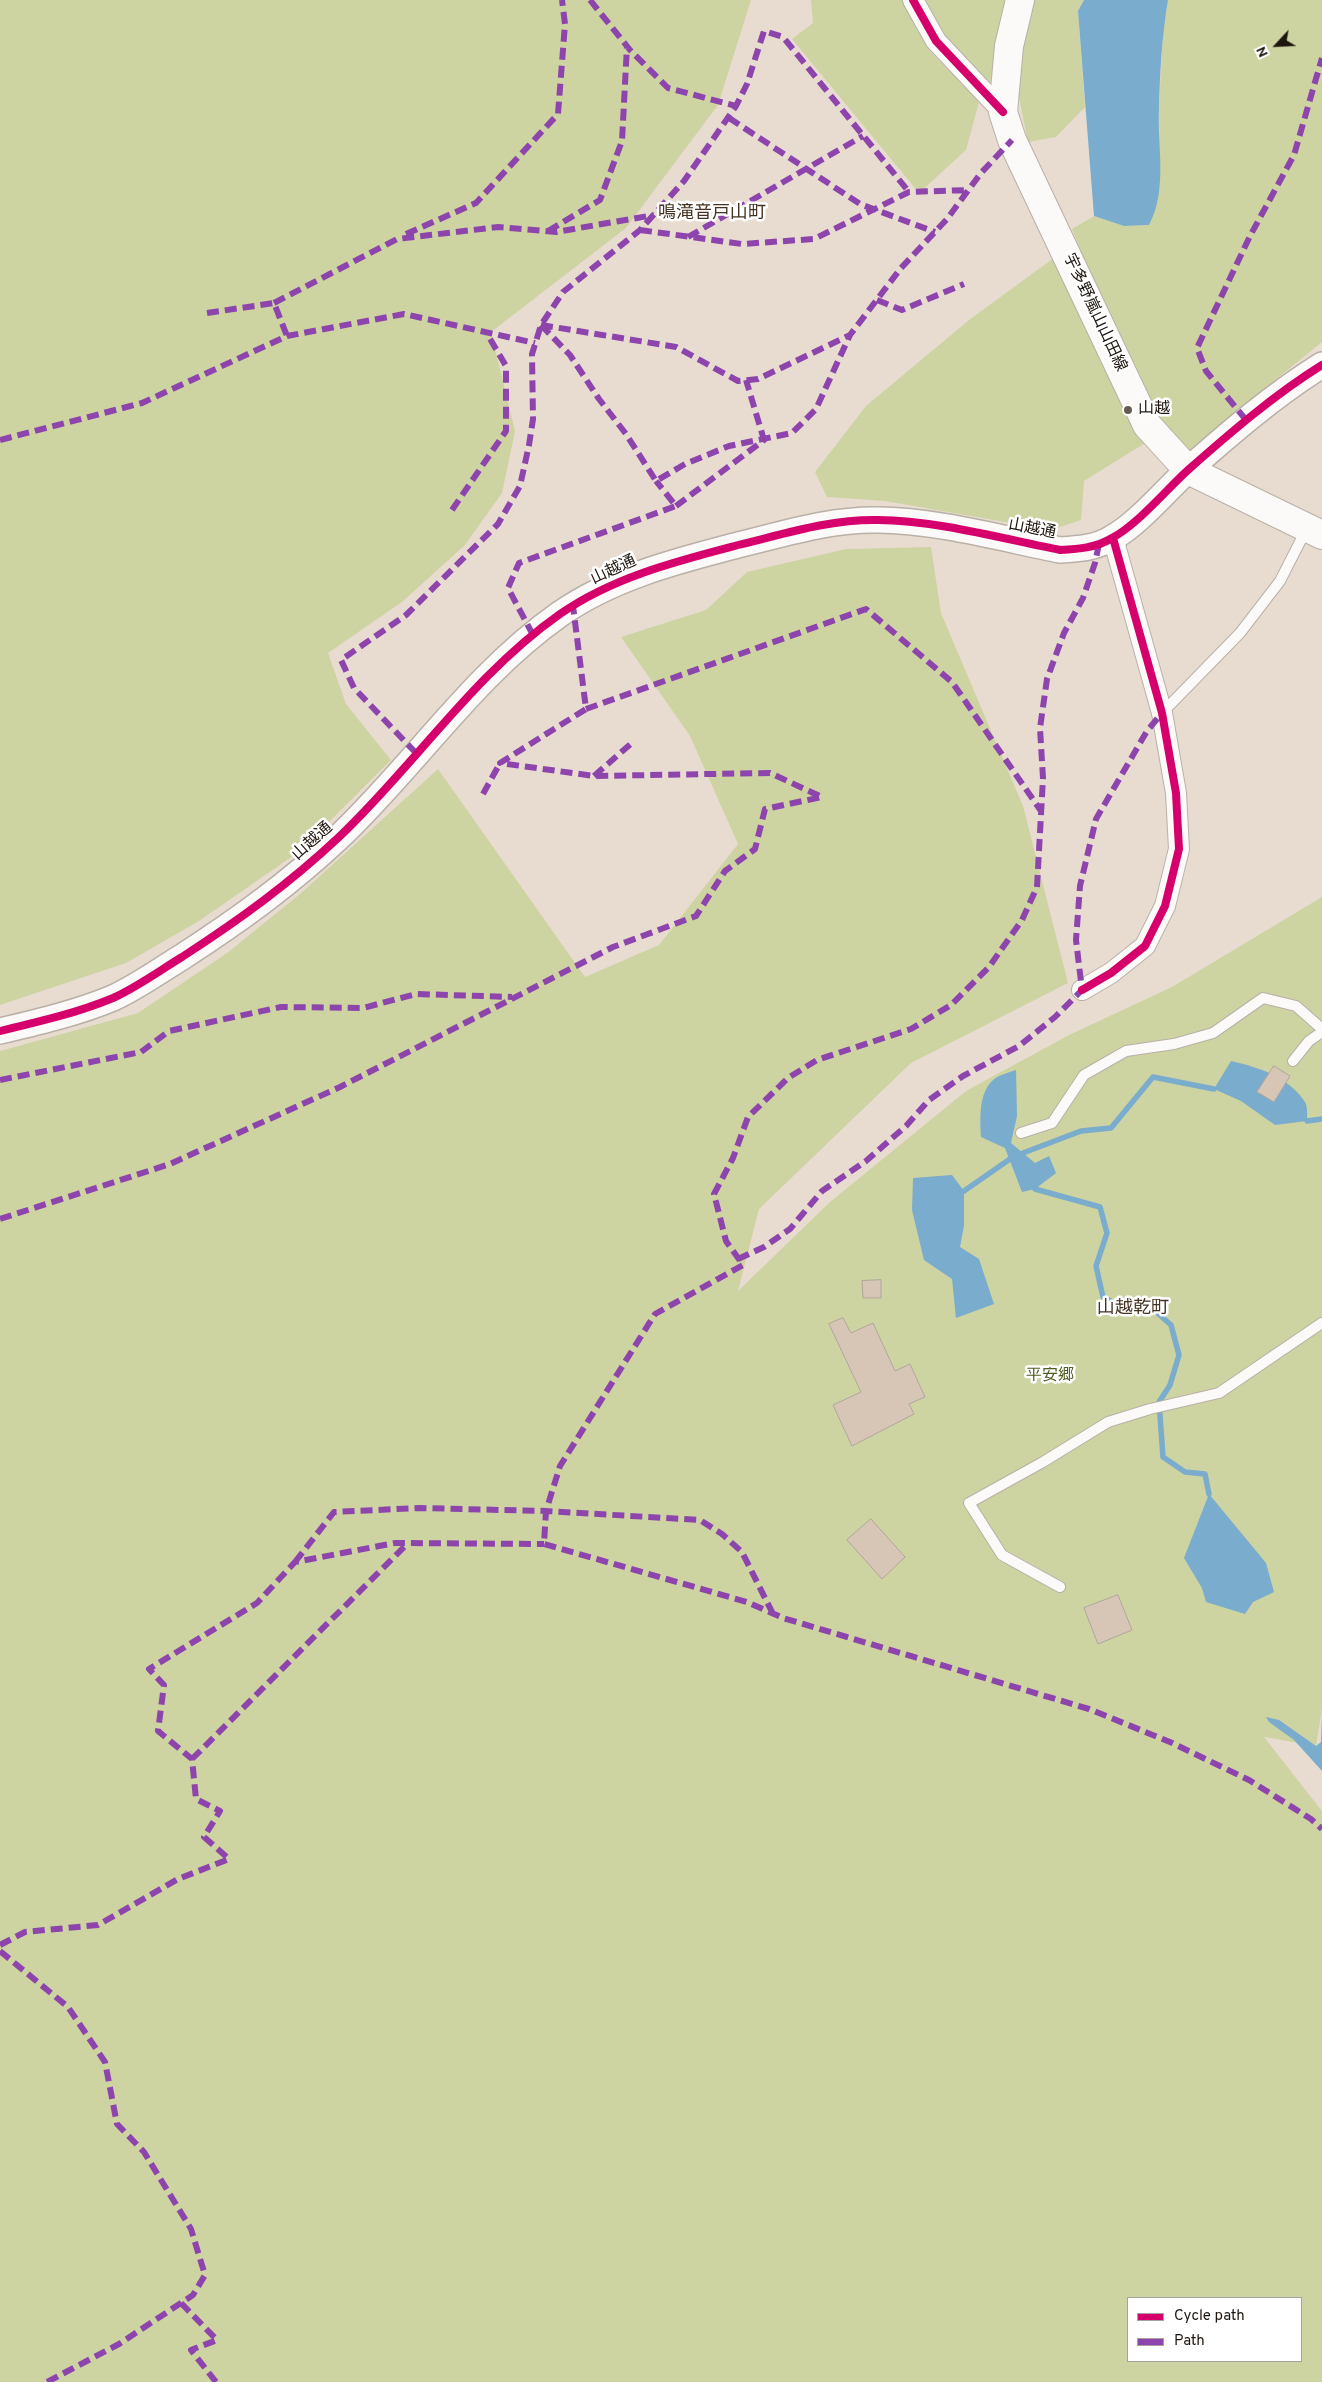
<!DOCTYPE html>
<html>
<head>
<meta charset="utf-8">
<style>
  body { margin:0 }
  #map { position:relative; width:1322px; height:2382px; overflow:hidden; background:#e8dcd1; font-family:Overpass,sans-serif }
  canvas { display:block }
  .legend { position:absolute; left:1127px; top:2297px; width:175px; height:65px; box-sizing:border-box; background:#fff; border:1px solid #a5a29f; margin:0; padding:6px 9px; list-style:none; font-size:15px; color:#1e160f }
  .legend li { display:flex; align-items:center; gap:10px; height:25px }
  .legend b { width:25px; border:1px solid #a5a29f }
  .north { position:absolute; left:1252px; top:20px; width:50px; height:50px; -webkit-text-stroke:4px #fff; paint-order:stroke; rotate:245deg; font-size:14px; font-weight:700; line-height:20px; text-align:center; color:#1e160f }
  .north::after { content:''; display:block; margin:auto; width:18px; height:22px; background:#1e160f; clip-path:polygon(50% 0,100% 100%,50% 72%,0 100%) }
</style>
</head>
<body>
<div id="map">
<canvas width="1322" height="2382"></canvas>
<ul class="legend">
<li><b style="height:6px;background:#d6006c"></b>Cycle path</li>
<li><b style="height:6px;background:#8e44ad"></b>Path</li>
</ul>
<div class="north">N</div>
</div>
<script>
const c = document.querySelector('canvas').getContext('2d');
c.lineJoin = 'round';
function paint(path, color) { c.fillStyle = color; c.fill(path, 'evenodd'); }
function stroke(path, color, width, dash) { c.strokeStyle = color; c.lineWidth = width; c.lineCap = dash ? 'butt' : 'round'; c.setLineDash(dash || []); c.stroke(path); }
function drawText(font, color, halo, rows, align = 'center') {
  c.font = font + ' Overpass,"Noto Sans JP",sans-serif'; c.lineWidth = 5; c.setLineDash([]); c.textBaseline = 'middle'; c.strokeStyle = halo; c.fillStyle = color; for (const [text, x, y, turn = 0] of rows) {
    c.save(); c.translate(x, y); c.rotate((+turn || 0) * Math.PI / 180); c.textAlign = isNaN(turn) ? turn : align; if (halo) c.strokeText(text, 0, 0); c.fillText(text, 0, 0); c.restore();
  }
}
const green = new Path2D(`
  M 0,0 L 751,0 L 718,105 L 626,228 L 491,332 L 515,431 L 502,493 L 465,545 L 402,602 L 328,653 L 346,704 L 391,760 L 300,851 L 199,921 L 126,963 L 0,1005 Z
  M 811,0 L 902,0 L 928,49 L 979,102 L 966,150 L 919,193 L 792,39 L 813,23 Z
  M 923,0 L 1007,0 L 990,83 L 943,36 Z
  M 1030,0 L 1084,0 L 1078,11 L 1085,107 L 1056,137 L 1028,142 L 1013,68 Z
  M 1168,0 L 1322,0 L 1322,342 L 1188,451 L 1166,430 L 1084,481 L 1081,520 L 1051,530 L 885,501 L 827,497 L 815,472 L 866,406 L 969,320 L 1077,241 L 1072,229 L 1094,216 L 1124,226 L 1149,225 L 1160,184 L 1159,108 L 1163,31 Z
  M 931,547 L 941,613 L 1023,806 L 1068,983 L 911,1063 L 759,1209 L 738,1291 L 830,1202 L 966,1091 L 1069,1035 L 1172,987 L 1322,897 L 1322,1709 L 1316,1746 L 1264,1737 L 1322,1811 L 1322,2382 L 0,2382 L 0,1051 L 138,1013 L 227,953 L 300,894 L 438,769 L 585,977 L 659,945 L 738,844 L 690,736 L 621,637 L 706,610 L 747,572 L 846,549 ZM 1128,2298 L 1301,2298 L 1301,2361 L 1128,2361 Z`);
const water = new Path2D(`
  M 1084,0 L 1168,0 C 1162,35 1160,71 1159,107 C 1157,145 1168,190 1149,225 L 1124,226 L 1094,216 L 1078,11 Z
  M 1231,1061 C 1258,1067 1289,1077 1305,1102 C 1308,1107 1307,1116 1307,1121 L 1275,1125 L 1241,1101 L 1214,1089 Z
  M 1016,1070 L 1017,1116 L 1011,1143 L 1035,1163 L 1049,1156 L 1056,1173 L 1035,1189 L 1022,1192 L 1005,1148 L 981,1137 C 980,1118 978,1089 997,1077 C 1003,1074 1010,1072 1016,1070 Z
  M 952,1175 L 964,1191 L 964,1226 L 960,1247 L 979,1259 L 994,1304 L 956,1318 L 952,1279 L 924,1260 L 912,1210 L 913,1178 Z
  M 1209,1494 L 1266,1563 L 1274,1592 L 1253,1602 L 1245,1614 L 1206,1602 L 1202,1588 L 1184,1558 Z
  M 1322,1712 L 1322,1771 L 1294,1740 L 1269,1722 L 1266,1717 L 1279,1720 L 1316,1746 L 1321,1742 Z`);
const stream = new Path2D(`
  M 1307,1121 L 1322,1119
  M 1023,1153 L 1081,1131 L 1111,1128 L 1153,1077 L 1214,1089
  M 1035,1189 L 1100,1207 L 1107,1233 L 1096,1266 L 1103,1297 L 1123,1308 L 1145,1302 L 1171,1325 L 1179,1355 L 1170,1385 L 1159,1402 L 1163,1457 L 1185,1472 L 1205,1474 L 1209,1494
  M 964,1191 L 1010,1159`);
const building = new Path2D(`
  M 1274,1066 L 1290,1076 L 1274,1102 L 1257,1092 Z
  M 881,1280 L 881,1298 L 863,1298 L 862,1281 Z
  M 843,1318 L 851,1333 L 873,1323 L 895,1371 L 910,1364 L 925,1397 L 909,1404 L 914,1414 L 852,1446 L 833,1405 L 861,1392 L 829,1324 Z
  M 871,1519 L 905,1557 L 882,1579 L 847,1540 Z
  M 1118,1595 L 1132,1630 L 1098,1644 L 1084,1608 Z`);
const service = new Path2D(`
  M 1162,713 L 1240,633 L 1280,581 L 1307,528
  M 1293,1061 L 1309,1041 L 1322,1032
  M 1021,1133 L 1052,1123 L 1084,1075 L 1126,1051 L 1174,1044 L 1213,1033 L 1263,998 L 1296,1006 L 1322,1029
  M 1060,1587 L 1002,1555 L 969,1503 L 1043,1462 L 1108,1422 L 1150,1409 L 1219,1393 L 1322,1323`);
const minor = new Path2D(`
  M 913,0 L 936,41 L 1003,112
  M 1082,990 L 1111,973 L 1145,946 L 1165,906 L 1179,849 L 1176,793 L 1162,713 L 1113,538`);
const tertiary = new Path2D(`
  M 0,1031 C 38,1022 77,1013 113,998 C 137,987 159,971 182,957 C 239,920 289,884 339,837 C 415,765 473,675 560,614 C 613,577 677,561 738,545 C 784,534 830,519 878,520 C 934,520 1004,539 1060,550 C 1078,549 1096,548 1112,538 C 1138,524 1165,491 1188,470 C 1231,432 1274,395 1322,365`);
const primary = new Path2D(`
  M 1020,0 L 1009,46 L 1003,112 L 1012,140 L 1147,425 L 1188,470 L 1322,535`);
const quiet = new Path2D(`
  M 590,0 L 630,50 L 668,88 L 736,106
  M 729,118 L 860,204 L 935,232
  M 640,230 L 742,244 L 814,239 L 909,192 L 968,190
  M 548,231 L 600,200 L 622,141 L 627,46
  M 406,234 L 476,203 L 558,114 L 565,24 L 562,0
  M 688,237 L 863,136
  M 877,300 L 902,310 L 964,284
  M 274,303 L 397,239 L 498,227 L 556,232 L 654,215
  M 207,313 L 274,303 L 287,336
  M 541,325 L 676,347 L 738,381 L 758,379 L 850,335 L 901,268 L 947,219 L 981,173 L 1012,140
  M 541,325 L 570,355 L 599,399 L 626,434 L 656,481 L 685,464 L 729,446 L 792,433 L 816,409 L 850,335
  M 1246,420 L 1206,371 L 1197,348 L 1250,236 L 1294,155 L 1322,58
  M 0,440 L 142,403 L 287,336 L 404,314 L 535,343
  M 676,506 L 764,440 L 746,380
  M 452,510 L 506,431 L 506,366 L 486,332
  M 1099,544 L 1095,563 L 1083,598 L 1064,633 L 1047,679 L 1040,728 L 1043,778 L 1037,887 L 1022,920 L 989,967 L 951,1005 L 911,1029 L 817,1060 L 788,1078 L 748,1117 L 733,1158 L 714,1194 L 726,1241 L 743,1265 L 655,1314 L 560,1466 L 546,1511 L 544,1544 L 747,1602 L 783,1618 L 1089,1709 L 1170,1742 L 1249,1780 L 1311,1819 L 1322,1829
  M 533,635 L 508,588 L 519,563 L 676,506 L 656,481
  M 586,709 L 866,609 L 952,682 L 1041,811
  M 416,753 L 354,688 L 341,660 L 406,615 L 498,524 L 520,486 L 529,445 L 533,419 L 532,354 L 541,325 L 563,292 L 640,230 L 684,181 L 736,106 L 747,84 L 764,31 L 783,37 L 909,192
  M 594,776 L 634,741
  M 483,794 L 500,763
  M 0,1080 L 141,1052 L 169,1031 L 281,1007 L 363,1008 L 416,994 L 512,997
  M 0,1219 L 170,1164 L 340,1087 L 613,947 L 696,916 L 725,871 L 755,849 L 765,809 L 822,797 L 770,773 L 594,776 L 500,763 L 586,709 L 573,606
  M 738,1259 L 764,1247 L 790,1229 L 822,1191 L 866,1161 L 906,1126 L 929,1100 L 963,1076 L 1019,1046 L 1055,1017 L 1082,990 L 1076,940 L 1080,886 L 1096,819 L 1147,731 L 1162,713
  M 295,1562 L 334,1512 L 419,1508 L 546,1511 L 700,1520 L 722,1534 L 742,1552 L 773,1614
  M 192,1759 L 407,1544
  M 0,1945 L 25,1932 L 98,1925 L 178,1879 L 229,1859 L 204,1837 L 220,1811 L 196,1799 L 192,1759 L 158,1731 L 164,1685 L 149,1669 L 257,1603 L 295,1562 L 395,1543 L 544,1544
  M 0,1951 L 68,2007 L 105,2062 L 117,2124 L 144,2152 L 191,2229 L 205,2275 L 193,2295 L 119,2344 L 47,2382
  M 181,2303 L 217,2340 L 191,2350 L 216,2382`);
const cycleway = new Path2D(`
  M 913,0 L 936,41 L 1003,112
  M 1082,990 L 1111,973 L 1145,946 L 1165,906 L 1179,849 L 1176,793 L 1162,713 L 1113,538
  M 0,1031 C 38,1022 77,1013 113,998 C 137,987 159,971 182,957 C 239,920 289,884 339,837 C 415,765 473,675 560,614 C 613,577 677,561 738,545 C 784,534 830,519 878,520 C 934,520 1004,539 1060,550 C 1078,549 1096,548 1112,538 C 1138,524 1165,491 1188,470 C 1231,432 1274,395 1322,365`);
const markers = [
  [1128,410,5,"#655b53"]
];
const streetNames = [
  ["宇多野嵐山山田線",1094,313,65],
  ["山越通",1032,530,11],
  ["山越通",614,571,-25],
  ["山越通",313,842,-42]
];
const poiNames = [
  ["山越",1138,410]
];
const parkNames = [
  ["平安郷",1050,1377]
];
const neighbourhoodNames = [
  ["鳴滝音戸山町",712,214],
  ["山越乾町",1133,1309]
];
paint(green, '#ced3a2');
paint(water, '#79accd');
stroke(stream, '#79accd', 5.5);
paint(building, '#d7c5b5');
stroke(building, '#b0a79e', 1);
stroke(service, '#b9b0a7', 12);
stroke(minor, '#b9b0a7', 22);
stroke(tertiary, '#b9b0a7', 28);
stroke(primary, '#b9b0a7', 30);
stroke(service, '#fcfaf8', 10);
stroke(minor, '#fcfaf8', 20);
stroke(tertiary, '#fcfaf8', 25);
stroke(primary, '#fcfaf8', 28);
stroke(quiet, '#8e44ad', 6, [12, 6]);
stroke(cycleway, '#d6006c', 8);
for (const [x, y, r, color] of markers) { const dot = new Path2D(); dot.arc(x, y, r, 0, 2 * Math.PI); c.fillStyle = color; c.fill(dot); stroke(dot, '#fff', 2); }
drawText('16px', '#1e160f', '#fff', streetNames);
drawText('16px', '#1e160f', '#fff', poiNames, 'left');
drawText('16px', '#505d22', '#fff', parkNames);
drawText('18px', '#432', '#fff', neighbourhoodNames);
</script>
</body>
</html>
